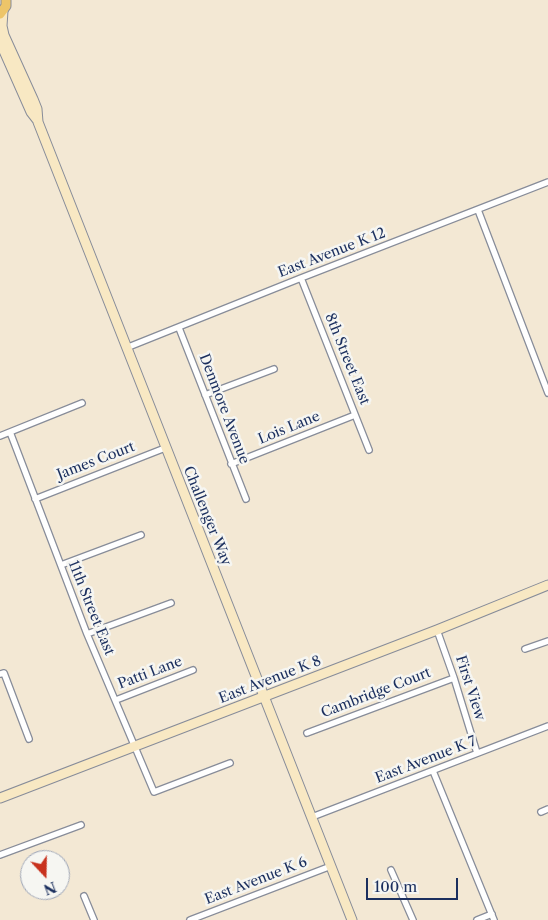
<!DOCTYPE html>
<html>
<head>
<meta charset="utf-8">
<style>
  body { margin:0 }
  #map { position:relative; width:548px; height:920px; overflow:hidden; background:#f3e8d4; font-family:"Libre Caslon Text",serif }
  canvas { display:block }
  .north { position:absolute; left:20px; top:850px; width:50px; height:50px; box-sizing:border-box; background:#f6f6f2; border:1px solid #9ea6b7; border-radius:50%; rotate:159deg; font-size:14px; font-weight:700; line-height:20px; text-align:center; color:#1b2f5e }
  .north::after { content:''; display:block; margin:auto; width:18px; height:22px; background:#c8321e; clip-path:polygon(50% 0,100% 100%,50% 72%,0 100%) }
  .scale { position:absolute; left:366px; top:878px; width:92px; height:22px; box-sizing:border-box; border:2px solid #1b2f5e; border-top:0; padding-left:6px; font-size:15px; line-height:18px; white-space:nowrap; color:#1b2f5e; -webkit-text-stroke:4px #f6f6f2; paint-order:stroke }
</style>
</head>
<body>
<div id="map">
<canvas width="548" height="920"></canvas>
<div class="north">N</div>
<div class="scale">100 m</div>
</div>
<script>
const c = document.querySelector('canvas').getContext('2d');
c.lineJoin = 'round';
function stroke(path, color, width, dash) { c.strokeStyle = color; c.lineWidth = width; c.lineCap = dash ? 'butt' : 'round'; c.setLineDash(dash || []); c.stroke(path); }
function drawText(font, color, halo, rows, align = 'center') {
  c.font = font + ' "Libre Caslon Text",serif'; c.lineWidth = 5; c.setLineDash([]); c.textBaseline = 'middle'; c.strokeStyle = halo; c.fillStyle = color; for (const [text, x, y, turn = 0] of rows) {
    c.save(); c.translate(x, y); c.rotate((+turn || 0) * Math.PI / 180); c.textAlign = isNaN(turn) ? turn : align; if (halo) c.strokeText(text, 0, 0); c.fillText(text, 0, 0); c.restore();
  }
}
const street = new Path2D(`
  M 478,210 L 548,393
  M 301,278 L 369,450
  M 179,328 L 246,499
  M 126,348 L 301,278 L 548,182
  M 205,395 L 274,369
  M 10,432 L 87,634 L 154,792 L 230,763
  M 0,436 L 82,403
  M 231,464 L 355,415
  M 35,499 L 165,448
  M 61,565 L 141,535
  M 437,630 L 454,678 L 477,753
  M 87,634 L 171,603
  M 525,649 L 548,641
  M 0,674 L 4,673 L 29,739
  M 116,700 L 193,670
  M 307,733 L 454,678
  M 433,771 L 494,920
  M 541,812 L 548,809
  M 312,817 L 548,726
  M 0,855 L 81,825
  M 391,870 L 413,920
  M 84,896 L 94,920
  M 190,920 L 331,866
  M 477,920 L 492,914`);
const secondary = new Path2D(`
  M 3,11 L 2,26 L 4,35 L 33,99 L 37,109 L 38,122 L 352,920
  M 0,42 L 31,112 L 38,121
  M 0,798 L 437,630 L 548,585`);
const primary = new Path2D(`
  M 0,14 L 6,6 L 6,0`);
const streetNames = [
  ["East Avenue K 12",332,253,-21],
  ["8th Street East",347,359,68],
  ["Denmore Avenue",224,409,69],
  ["Lois Lane",289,428,-22],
  ["James Court",96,461,-21],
  ["Challenger Way",207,516,68],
  ["11th Street East",91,608,68],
  ["Patti Lane",150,673,-21],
  ["East Avenue K 8",270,680,-21],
  ["First View",470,688,72],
  ["Cambridge Court",376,693,-21],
  ["East Avenue K 7",426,760,-21],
  ["East Avenue K 6",256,881,-21]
];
stroke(street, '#878c99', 8);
stroke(secondary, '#878c99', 11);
stroke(primary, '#878c99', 11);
stroke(street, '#fff', 5.5);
stroke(secondary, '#f8e8c3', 9);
stroke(primary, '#edc569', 9);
drawText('14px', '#1b2f5e', '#f6f6f2', streetNames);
</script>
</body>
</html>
